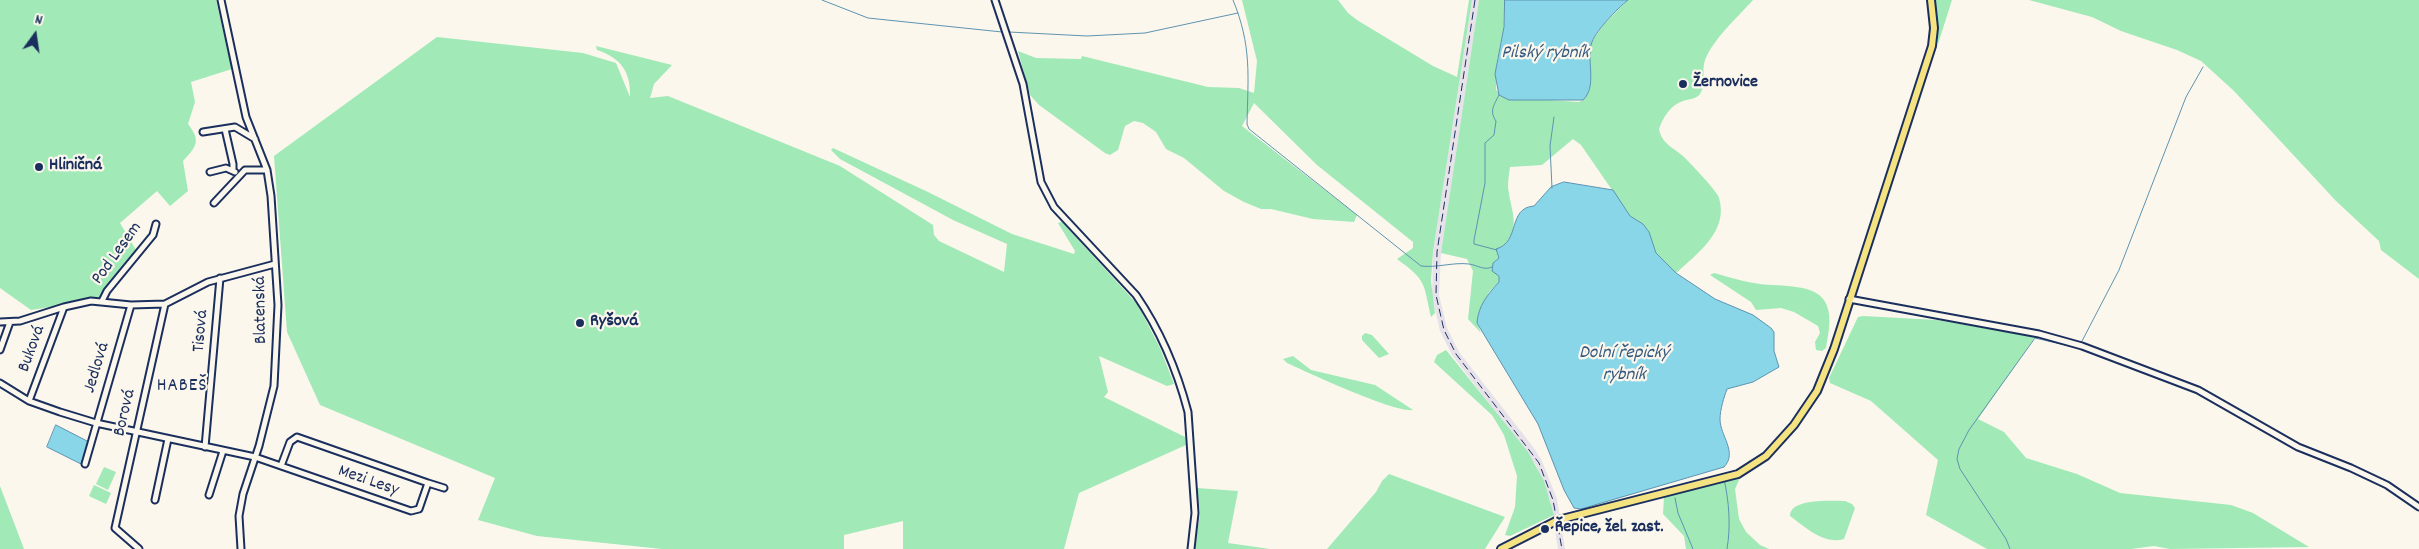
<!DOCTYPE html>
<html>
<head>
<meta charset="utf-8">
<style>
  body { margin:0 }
  #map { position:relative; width:2419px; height:549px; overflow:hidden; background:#fbf7ec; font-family:Dekko,sans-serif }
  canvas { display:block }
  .north { position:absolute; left:10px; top:10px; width:50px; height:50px; -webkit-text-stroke:4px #fbf7ec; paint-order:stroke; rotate:14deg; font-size:14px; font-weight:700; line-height:20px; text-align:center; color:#1b2f5e }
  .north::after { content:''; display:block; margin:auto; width:18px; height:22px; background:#1b2f5e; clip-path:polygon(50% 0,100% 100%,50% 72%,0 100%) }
</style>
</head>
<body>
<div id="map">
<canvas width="2419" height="549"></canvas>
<div class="north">N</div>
</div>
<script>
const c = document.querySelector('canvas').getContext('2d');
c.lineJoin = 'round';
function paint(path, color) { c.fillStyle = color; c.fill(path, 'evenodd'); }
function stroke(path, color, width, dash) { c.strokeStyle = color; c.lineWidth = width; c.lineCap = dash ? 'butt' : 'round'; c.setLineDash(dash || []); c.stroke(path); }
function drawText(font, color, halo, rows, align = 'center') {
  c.font = font + ' Dekko,sans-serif'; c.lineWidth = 4.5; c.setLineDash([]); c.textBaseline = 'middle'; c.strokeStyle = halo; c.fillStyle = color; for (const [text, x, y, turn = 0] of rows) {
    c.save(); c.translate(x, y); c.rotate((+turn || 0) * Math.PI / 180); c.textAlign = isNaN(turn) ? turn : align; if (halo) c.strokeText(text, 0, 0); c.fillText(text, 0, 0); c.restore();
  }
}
const built = new Path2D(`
  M 1472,0 L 1479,0 L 1441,253 L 1439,295 L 1447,328 L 1459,352 L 1534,448 L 1542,461 L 1557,499 L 1565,549 L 1558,549 L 1550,500 L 1536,465 L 1452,355 L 1440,331 L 1432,296 L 1433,252 Z`);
const green = new Path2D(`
  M 0,0 L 216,0 L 232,69 L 191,82 L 195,102 L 188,124 C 201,141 197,146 183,161 L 188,191 L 170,206 L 157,191 L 120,223 L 139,255 L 101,299 L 31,310 L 0,288 Z
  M 1242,0 L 1338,0 L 1348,13 L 1357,20 L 1433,66 L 1457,77 L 1469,0 L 1472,0 L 1433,252 L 1431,281 L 1435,313 L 1431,317 C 1423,282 1427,281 1397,259 L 1413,248 L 1413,242 L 1317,165 L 1254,103 L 1242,126 L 1357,215 L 1354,222 L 1313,219 L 1271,209 L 1261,209 L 1244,202 L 1224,191 L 1184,158 L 1166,149 L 1156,132 L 1143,123 L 1134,121 L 1125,126 L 1118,150 L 1110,155 L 1105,153 L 1039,105 L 1030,95 L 1018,51 L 1036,58 L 1081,59 L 1082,56 L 1208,87 L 1239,88 L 1254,93 L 1257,61 Z
  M 1479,0 L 1505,0 L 1504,27 L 1497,61 L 1496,90 L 1509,100 L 1534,99 L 1579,102 L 1583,100 L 1591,43 L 1604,24 L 1628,0 L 1753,0 C 1737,18 1714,38 1705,60 C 1701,71 1707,83 1700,94 C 1696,99 1689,99 1683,101 C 1670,105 1663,118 1659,129 C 1661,143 1674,148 1684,157 C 1690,163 1718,192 1719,198 C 1729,231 1697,254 1676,273 L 1656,253 L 1649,232 L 1643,224 L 1630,216 L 1581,145 L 1573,139 L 1542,165 L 1510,167 C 1509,173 1508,180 1508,187 C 1511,214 1524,230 1497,252 L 1499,258 L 1493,263 L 1499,277 L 1499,282 L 1489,292 L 1477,323 L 1481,333 L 1468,319 L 1473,271 L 1467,259 L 1441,253 Z
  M 1935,0 L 1952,0 L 1938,44 Z
  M 2029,0 L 2419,0 L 2419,279 L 2381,250 L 2379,241 L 2336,201 L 2234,91 L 2201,61 L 2177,50 L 2121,31 L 2092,17 Z
  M 437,37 L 583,53 L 616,63 L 630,97 C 631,72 621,58 597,50 L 596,46 L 672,65 L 654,84 L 650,98 L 668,96 L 840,166 L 933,225 L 934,235 L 939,241 L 1004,272 L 1007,244 L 953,220 L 840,159 L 831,150 L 833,148 L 928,192 L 1012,234 L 1074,254 L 1075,251 L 1058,223 L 1062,222 L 1138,305 L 1160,348 L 1174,384 L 1167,386 L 1099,356 L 1108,392 L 1104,397 L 1185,437 L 1186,445 L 1079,493 L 1064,549 L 903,549 L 903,521 L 844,535 L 844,549 L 662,549 L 537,536 L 478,520 L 495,478 L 320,405 L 287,332 L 274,156 Z
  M 1714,273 C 1729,277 1744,282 1760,284 C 1779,287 1819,282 1827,306 C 1832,319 1828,335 1826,348 L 1822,351 L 1816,350 L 1815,342 L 1820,333 L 1818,326 L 1794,312 L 1781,308 L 1756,310 L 1751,302 L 1710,275 Z
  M 1863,316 L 1937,320 L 2032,336 L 2034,338 L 2031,343 L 1978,419 L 2004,432 L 2026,458 L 2077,474 L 2120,493 L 2231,505 L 2253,513 L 2309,547 L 2170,549 L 2154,546 L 2131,549 L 1987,549 L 1926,515 L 1938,460 L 1871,401 L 1830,383 L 1829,378 L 1858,317 Z
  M 1365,333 L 1372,335 L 1389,354 L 1379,358 L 1362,340 L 1362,336 Z
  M 1446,350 L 1528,452 L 1544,481 L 1554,515 L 1510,536 L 1505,535 L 1515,507 L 1517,476 L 1504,435 L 1492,415 L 1434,362 L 1437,355 Z
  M 1293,356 L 1311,370 L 1375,385 L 1413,410 C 1395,413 1309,373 1287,363 L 1283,359 Z
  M 104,467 L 116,472 L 108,490 L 96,484 Z
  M 1389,474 L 1505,517 L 1485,549 L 1327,549 L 1376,492 L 1382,481 Z
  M 1740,478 L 1735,489 L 1739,519 L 1746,532 L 1760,545 L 1769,549 L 1686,549 L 1684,536 L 1663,514 L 1664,497 Z
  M 94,485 L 111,493 L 106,504 L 89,496 Z
  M 0,486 L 24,549 L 0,549 Z
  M 1197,488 L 1238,491 L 1228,543 L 1270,549 L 1195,549 L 1200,513 Z
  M 1845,501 L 1852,504 L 1855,508 L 1844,539 C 1824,545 1805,527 1790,516 C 1790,498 1832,501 1845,501 Z`);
const water = new Path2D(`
  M 1505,0 L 1628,0 C 1617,9 1594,32 1591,45 C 1587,62 1597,87 1583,100 L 1509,100 L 1499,95 L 1495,74 L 1504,27 Z
  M 1564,182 L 1613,190 L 1630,216 L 1643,224 L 1649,232 L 1656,253 L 1676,273 L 1715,299 L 1753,315 L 1771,328 L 1774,332 L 1774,351 L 1779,367 L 1753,382 L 1727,389 C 1724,397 1720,410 1720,419 C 1720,436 1738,452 1724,467 L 1581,509 L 1574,508 L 1564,490 L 1538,424 L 1477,323 C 1478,306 1488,294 1499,282 L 1499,276 L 1492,271 L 1493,263 L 1499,258 L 1496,249 C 1521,242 1507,208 1534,206 L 1551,187 Z
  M 56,425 L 89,442 L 81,464 L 47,447 Z`);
const stream = new Path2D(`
  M 822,0 L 868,18 L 1002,32
  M 1233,0 C 1252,46 1248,76 1247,124 L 1249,129 L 1421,266 C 1437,268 1453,262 1469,264 C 1477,265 1484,271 1492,267
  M 1009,32 L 1087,36 L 1145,33 L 1238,13
  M 1552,188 L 1550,146 L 1554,117
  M 1497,250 L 1474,244 L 1474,240 L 1485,183 L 1485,143 L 1494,135 L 1496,121 C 1489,111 1494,105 1499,95
  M 2081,343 L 2119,270 L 2186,97 L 2203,67
  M 1724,479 C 1729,501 1731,526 1727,549
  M 1675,498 L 1678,513 L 1693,549
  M 2010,549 L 2006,539 L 1960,469 L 1957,459 L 1959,449 L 1969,430 L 2035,338 L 2078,348 L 2079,346`);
const minor = new Path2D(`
  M 221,0 L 246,117 L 267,170 L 271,196 L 278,305 L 274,386 L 259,446 L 243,494 L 239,516 L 241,549
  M 995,0 L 1023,84 L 1041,182 L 1054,207 L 1136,295 C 1160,330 1177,370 1188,412 L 1195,513 L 1191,549
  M 225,129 L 233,164 L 233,170
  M 203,132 L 235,127 L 255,139
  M 210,172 L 226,168 L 235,172
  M 214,203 L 245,170 L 267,170
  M 1849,299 L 2039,334 L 2082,346 L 2198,390 L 2298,447 L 2351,468 L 2387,485 L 2419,507
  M 102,301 L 107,291 L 153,235 L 156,224
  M 0,322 L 20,321 L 64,307 L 91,301 L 131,305 L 165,304 L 208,282 L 275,264
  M 0,350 L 10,322
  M 0,383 L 29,401 L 60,412 L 96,423 L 255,457 L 411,511 L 419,509 L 428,483 L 297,437 L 290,442 L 281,466
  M 29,401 L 64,307
  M 205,447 L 220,278
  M 85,464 L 131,305
  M 428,483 L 444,488
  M 209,495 L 223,451
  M 155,500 L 168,439
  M 139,549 L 115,528 L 165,304`);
const major = new Path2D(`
  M 1501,549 L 1558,520 L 1738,474 L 1766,456 L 1794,425 L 1817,391 L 1834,349 L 1932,46 L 1934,28 L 1931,0`);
const rail = new Path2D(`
  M 1475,0 L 1437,252 L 1436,295 L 1444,330 L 1456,354 L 1539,463 L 1553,500 L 1562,549`);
const markers = [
  [1683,84,5,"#1b2f5e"],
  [39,167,5,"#1b2f5e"],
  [580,323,5,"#1b2f5e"],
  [1545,529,5,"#1b2f5e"]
];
const poiNames = [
  ["Žernovice",1693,84],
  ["Hliničná",49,167],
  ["Ryšová",590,323],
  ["Řepice, žel. zast.",1555,529]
];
const streetNames = [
  ["Pod Lesem",118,254,-54],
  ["Blatenská",262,310,-91],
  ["Tisová",202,331,-85],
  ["Buková",33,349,-70],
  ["Jedlová",98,368,-73],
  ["Borová",126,413,-77],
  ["Mezi Lesy",368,482,19]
];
const waterNames = [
  ["Pilský rybník",1545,54],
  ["Dolní řepický",1624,354],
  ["rybník",1624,376]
];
const neighbourhoodNames = [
  ["HABEŠ",182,387]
];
paint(built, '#e7e2ea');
paint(green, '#a1e9b6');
paint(water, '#89d6e9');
stroke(water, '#5d93b1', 1);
stroke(stream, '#5d93b1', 1);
stroke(minor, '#1b2f5e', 9);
stroke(major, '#1b2f5e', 10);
stroke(minor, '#fbf7ec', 5);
stroke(major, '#f5e381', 6);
stroke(rail, '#1b2f5e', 1, [8, 4]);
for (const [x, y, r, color] of markers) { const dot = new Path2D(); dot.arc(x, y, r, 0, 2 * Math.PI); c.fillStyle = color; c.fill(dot); stroke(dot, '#fbf7ec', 2); }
drawText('bold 18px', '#1b2f5e', '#fbf7ec', poiNames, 'left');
drawText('18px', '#1b2f5e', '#fbf7ec', streetNames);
drawText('italic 19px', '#365981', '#fbf7ec', waterNames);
c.letterSpacing = '1px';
drawText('19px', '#1b2f5e', '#fbf7ec', neighbourhoodNames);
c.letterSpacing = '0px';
</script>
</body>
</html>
